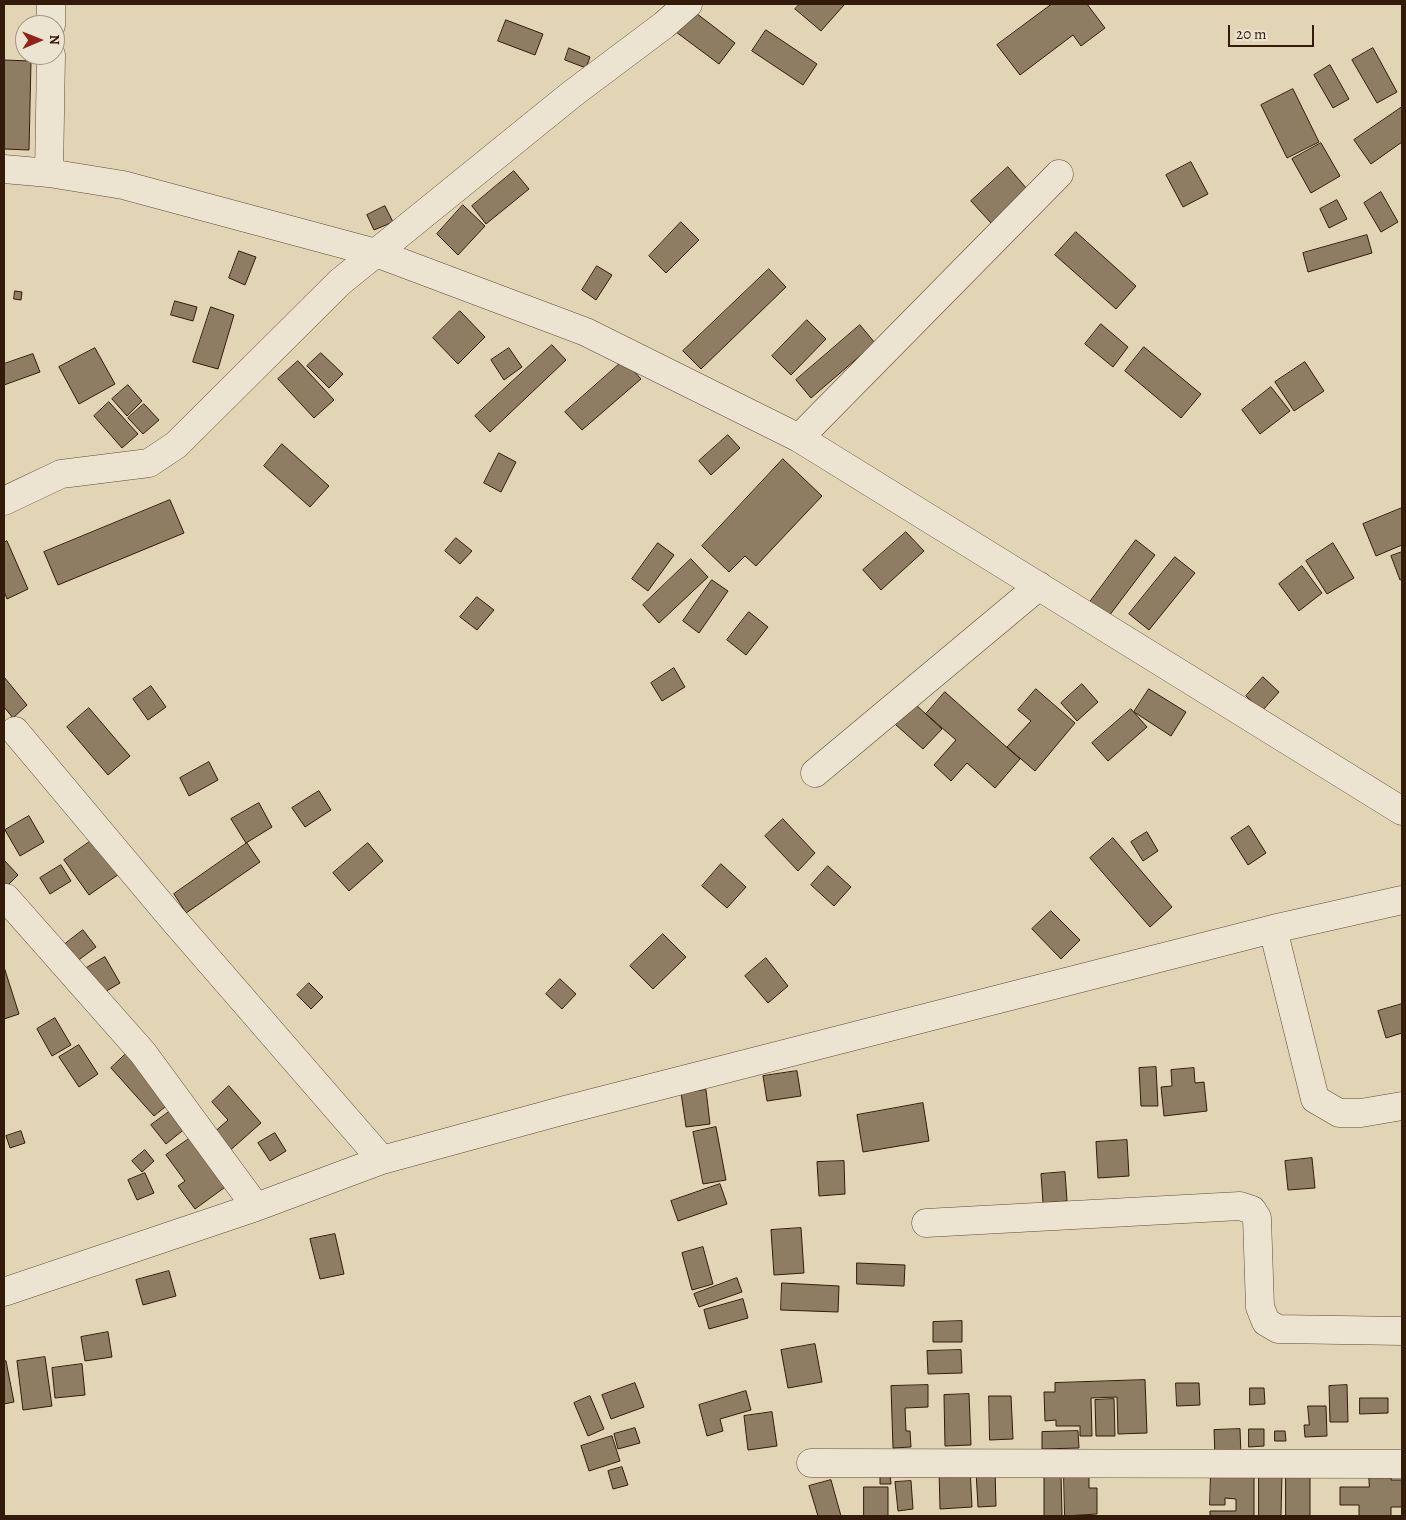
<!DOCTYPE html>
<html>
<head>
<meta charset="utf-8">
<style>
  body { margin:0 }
  #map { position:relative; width:1406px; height:1520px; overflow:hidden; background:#e2d5b6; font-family:Alegreya,serif }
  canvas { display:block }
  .frame { position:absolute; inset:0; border:5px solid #331b0a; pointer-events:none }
  .north { position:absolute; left:15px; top:15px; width:50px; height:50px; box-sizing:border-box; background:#ece4d0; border:1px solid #a29481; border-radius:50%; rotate:89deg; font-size:14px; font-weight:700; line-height:20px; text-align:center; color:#331b0a }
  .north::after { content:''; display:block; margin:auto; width:18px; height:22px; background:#8f2418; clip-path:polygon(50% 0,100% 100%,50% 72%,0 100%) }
  .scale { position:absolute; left:1228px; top:25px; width:86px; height:22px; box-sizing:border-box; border:2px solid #331b0a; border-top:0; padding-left:6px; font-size:15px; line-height:18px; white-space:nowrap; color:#331b0a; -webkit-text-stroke:4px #ece4d0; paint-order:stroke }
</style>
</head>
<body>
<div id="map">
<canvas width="1406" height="1520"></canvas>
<div class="frame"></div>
<div class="north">N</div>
<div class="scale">20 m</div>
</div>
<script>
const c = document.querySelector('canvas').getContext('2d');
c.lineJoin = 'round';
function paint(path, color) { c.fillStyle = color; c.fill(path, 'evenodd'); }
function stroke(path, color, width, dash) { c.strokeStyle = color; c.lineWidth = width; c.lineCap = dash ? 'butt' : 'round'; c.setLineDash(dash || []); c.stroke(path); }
const building = new Path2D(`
  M 800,4 L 843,4 L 844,5 L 821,31 L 795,9 Z
  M 1052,4 L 1087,4 L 1105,28 L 1081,46 L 1073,35 L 1020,75 L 997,45 Z
  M 692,10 L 735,43 L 719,64 L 676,32 Z
  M 506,20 L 543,34 L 535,55 L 498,41 Z
  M 766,30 L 817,64 L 803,85 L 752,51 Z
  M 569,48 L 590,57 L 586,68 L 565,60 Z
  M 1373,48 L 1397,92 L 1377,103 L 1352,60 Z
  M 4,60 L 31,61 L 29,150 L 4,149 Z
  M 1330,65 L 1349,99 L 1333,108 L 1314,75 Z
  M 1293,89 L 1319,142 L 1287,158 L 1261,105 Z
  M 1402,107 L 1402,142 L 1371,164 L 1354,140 Z
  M 1321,143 L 1340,176 L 1311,193 L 1292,159 Z
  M 1191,162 L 1208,194 L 1183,207 L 1166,175 Z
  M 1008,167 L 1027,189 L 991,223 L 971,201 Z
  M 514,171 L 529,189 L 486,224 L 472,206 Z
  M 1381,192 L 1398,222 L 1381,232 L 1364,203 Z
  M 1337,200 L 1347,219 L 1329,228 L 1320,209 Z
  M 463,205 L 485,226 L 458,255 L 437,234 Z
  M 385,206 L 393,222 L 374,230 L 367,215 Z
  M 681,222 L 699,240 L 666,273 L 649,256 Z
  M 1076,232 L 1136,286 L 1116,309 L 1055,255 Z
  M 1367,235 L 1372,253 L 1308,272 L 1303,253 Z
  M 239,251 L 256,257 L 245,285 L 229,278 Z
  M 597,266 L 612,275 L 596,300 L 582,290 Z
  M 769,269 L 786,287 L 701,369 L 683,351 Z
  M 15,291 L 22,292 L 21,300 L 14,299 Z
  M 175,301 L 197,307 L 193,321 L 171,315 Z
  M 211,307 L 234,315 L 218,369 L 193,362 Z
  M 460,311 L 485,337 L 458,364 L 433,338 Z
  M 807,320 L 826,339 L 791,375 L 772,356 Z
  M 1101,324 L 1128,347 L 1113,367 L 1085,344 Z
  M 860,325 L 875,343 L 811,398 L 796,380 Z
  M 552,345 L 566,360 L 490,432 L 475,416 Z
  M 1144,347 L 1201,394 L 1181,418 L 1125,371 Z
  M 95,348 L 115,384 L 79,404 L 59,367 Z
  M 509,348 L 522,367 L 504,380 L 491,360 Z
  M 321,353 L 343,374 L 329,388 L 307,366 Z
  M 33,354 L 40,372 L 4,385 L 4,364 Z
  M 624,360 L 641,379 L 582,430 L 565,412 Z
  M 298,361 L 334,400 L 314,418 L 278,379 Z
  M 1305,362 L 1324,391 L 1294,411 L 1275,382 Z
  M 128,385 L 142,401 L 127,416 L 112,399 Z
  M 1271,387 L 1290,411 L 1260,434 L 1242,410 Z
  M 109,402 L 138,434 L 122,448 L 94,416 Z
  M 144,404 L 159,420 L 143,434 L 128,418 Z
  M 728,435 L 740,448 L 711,475 L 699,461 Z
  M 282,444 L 329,486 L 310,507 L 264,466 Z
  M 499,453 L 516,462 L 501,492 L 484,483 Z
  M 783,459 L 822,496 L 756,566 L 745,556 L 729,572 L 702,546 Z
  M 170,500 L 184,533 L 58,585 L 44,552 Z
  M 1402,508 L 1402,545 L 1376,556 L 1363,524 Z
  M 906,532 L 924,551 L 881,590 L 863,570 Z
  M 456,538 L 472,551 L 460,564 L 445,551 Z
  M 1136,540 L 1155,555 L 1109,616 L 1090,602 Z
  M 7,541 L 28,589 L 7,599 L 4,591 L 4,543 Z
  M 658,543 L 674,555 L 648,591 L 632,579 Z
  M 1333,543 L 1354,578 L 1327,594 L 1306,561 Z
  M 1402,552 L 1402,579 L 1400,580 L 1391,556 Z
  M 1175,557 L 1195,573 L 1149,630 L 1129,614 Z
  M 691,559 L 708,577 L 659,623 L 643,605 Z
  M 1302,566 L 1322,593 L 1299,611 L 1279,584 Z
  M 712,580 L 728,591 L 699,633 L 683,621 Z
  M 477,597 L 494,610 L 477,630 L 460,617 Z
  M 749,612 L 768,627 L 746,655 L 727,640 Z
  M 674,668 L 685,687 L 662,701 L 651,683 Z
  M 4,677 L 27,705 L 13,718 L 4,707 Z
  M 1263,677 L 1279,692 L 1262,711 L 1246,696 Z
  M 1082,684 L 1098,702 L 1077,721 L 1061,703 Z
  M 151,686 L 166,707 L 148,720 L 133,699 Z
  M 1036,689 L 1075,723 L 1035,771 L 1007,747 L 1031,721 L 1018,710 Z
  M 1149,689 L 1186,712 L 1171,736 L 1134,712 Z
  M 945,692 L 1020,759 L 995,788 L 967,763 L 951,781 L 934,765 L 956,740 L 926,714 Z
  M 915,704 L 942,729 L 923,749 L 896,725 Z
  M 89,708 L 130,756 L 108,775 L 67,727 Z
  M 1131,709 L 1147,727 L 1108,761 L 1092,743 Z
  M 209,762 L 218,780 L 189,796 L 180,778 Z
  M 319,791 L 331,810 L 305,827 L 292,808 Z
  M 259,803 L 272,827 L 246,843 L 231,819 Z
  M 29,816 L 44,842 L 20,856 L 5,830 Z
  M 783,819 L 815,853 L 798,871 L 765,836 Z
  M 1249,826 L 1266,853 L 1248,865 L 1231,838 Z
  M 1147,832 L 1158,851 L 1143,861 L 1131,842 Z
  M 95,838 L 119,874 L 89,895 L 64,860 Z
  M 1113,838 L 1172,907 L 1150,927 L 1090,858 Z
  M 247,843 L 260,862 L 186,913 L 174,894 Z
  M 368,843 L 383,861 L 349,891 L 333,873 Z
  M 4,860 L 18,875 L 4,889 Z
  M 721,864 L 746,887 L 727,908 L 702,886 Z
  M 61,865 L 71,881 L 50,894 L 40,878 Z
  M 828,866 L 851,887 L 834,906 L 811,885 Z
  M 1051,911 L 1080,940 L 1061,959 L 1032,929 Z
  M 83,930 L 96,947 L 72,965 L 60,948 Z
  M 663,934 L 686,957 L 653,989 L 630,966 Z
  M 105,957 L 120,983 L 98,996 L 83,970 Z
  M 766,958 L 788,986 L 768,1003 L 745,976 Z
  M 4,967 L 19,1014 L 4,1019 Z
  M 560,979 L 576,994 L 562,1009 L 546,994 Z
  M 309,983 L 323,997 L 311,1009 L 297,995 Z
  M 1402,1004 L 1402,1033 L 1386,1038 L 1378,1011 Z
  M 55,1018 L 71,1045 L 52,1056 L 37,1029 Z
  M 79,1045 L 98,1074 L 79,1087 L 59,1057 Z
  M 128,1052 L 171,1102 L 154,1116 L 111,1068 Z
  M 1156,1067 L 1158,1106 L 1141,1106 L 1139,1068 Z
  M 1194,1068 L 1195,1083 L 1204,1082 L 1207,1111 L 1164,1116 L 1161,1087 L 1172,1086 L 1171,1070 Z
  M 797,1071 L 801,1096 L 767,1101 L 763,1076 Z
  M 229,1086 L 261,1123 L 227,1153 L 211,1135 L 228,1120 L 212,1102 Z
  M 706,1090 L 710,1124 L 686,1127 L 681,1093 Z
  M 923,1103 L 929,1141 L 863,1152 L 857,1115 Z
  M 173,1109 L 187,1127 L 166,1144 L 151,1125 Z
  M 716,1127 L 726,1180 L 703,1184 L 693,1132 Z
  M 21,1131 L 25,1143 L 10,1148 L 6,1136 Z
  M 275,1133 L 286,1151 L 270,1161 L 258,1143 Z
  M 193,1136 L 228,1185 L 195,1209 L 178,1186 L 185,1181 L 166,1155 Z
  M 1127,1140 L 1129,1176 L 1098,1178 L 1096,1142 Z
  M 145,1150 L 154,1161 L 142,1172 L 132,1161 Z
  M 1312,1158 L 1315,1188 L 1288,1190 L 1285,1161 Z
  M 844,1161 L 845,1194 L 819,1196 L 817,1162 Z
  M 1065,1172 L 1067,1201 L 1043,1203 L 1041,1174 Z
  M 145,1173 L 154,1193 L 137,1200 L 128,1180 Z
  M 720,1184 L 727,1204 L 678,1221 L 671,1201 Z
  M 801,1228 L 804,1273 L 774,1275 L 771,1230 Z
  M 335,1234 L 344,1274 L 320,1279 L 310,1239 Z
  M 703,1247 L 713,1284 L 692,1290 L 682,1253 Z
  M 857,1263 L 905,1265 L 904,1286 L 857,1284 Z
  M 169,1271 L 176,1296 L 143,1305 L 136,1280 Z
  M 737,1278 L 742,1292 L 699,1307 L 694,1294 Z
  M 782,1283 L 839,1286 L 838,1312 L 781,1310 Z
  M 743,1299 L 748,1318 L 709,1329 L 704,1310 Z
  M 962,1321 L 962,1342 L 933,1342 L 933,1322 Z
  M 108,1332 L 112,1357 L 85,1361 L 81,1337 Z
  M 815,1344 L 822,1382 L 788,1388 L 781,1350 Z
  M 961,1350 L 962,1373 L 928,1374 L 927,1351 Z
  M 45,1357 L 52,1406 L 23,1410 L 17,1361 Z
  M 6,1361 L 14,1402 L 4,1404 L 4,1362 Z
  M 82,1364 L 85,1395 L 55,1398 L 52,1368 Z
  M 1145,1380 L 1147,1433 L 1118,1434 L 1117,1397 L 1091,1398 L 1092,1436 L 1080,1436 L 1080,1426 L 1056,1426 L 1056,1420 L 1045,1421 L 1044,1392 L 1055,1392 L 1055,1383 Z
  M 635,1383 L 644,1407 L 611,1419 L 602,1395 Z
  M 1176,1383 L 1199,1383 L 1200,1405 L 1177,1406 Z
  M 928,1385 L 928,1407 L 905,1408 L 906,1431 L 910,1431 L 911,1447 L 893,1448 L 891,1386 Z
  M 1347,1385 L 1348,1422 L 1330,1422 L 1329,1386 Z
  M 1250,1388 L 1264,1388 L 1265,1404 L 1250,1405 Z
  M 746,1391 L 751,1410 L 720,1419 L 723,1431 L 707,1436 L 699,1405 Z
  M 969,1394 L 971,1445 L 945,1446 L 944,1395 Z
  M 590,1396 L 604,1429 L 588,1436 L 574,1403 Z
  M 989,1396 L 1011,1396 L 1013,1439 L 990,1440 Z
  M 1360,1398 L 1388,1398 L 1388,1413 L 1360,1414 Z
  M 1114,1399 L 1115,1436 L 1096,1436 L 1095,1400 Z
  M 1308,1406 L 1326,1406 L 1327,1436 L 1305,1437 L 1304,1425 L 1309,1425 Z
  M 772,1412 L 777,1446 L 748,1450 L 744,1416 Z
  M 635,1428 L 640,1443 L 618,1449 L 614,1434 Z
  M 1240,1429 L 1241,1456 L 1215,1456 L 1214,1430 Z
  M 1249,1429 L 1264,1429 L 1264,1446 L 1249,1447 Z
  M 1078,1431 L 1079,1448 L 1042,1449 L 1042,1432 Z
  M 1275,1431 L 1285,1431 L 1286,1441 L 1275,1441 Z
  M 612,1436 L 620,1461 L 589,1471 L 581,1446 Z
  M 622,1467 L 628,1485 L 613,1489 L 608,1471 Z
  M 970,1467 L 972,1507 L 940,1509 L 939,1469 Z
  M 995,1470 L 996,1506 L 978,1507 L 976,1471 Z
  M 1286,1471 L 1310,1471 L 1310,1516 L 1286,1516 Z
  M 1211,1472 L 1254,1472 L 1254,1516 L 1210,1516 L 1210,1511 L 1236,1511 L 1236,1499 L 1225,1498 L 1225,1505 L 1210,1505 Z
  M 1259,1472 L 1282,1472 L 1281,1516 L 1259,1516 Z
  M 890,1474 L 891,1484 L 880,1484 L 880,1475 Z
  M 1061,1474 L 1062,1516 L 1044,1516 L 1044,1475 Z
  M 1369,1474 L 1391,1474 L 1391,1480 L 1402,1480 L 1402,1507 L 1391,1507 L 1391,1516 L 1338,1516 L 1359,1516 L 1359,1505 L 1340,1505 L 1340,1487 L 1369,1487 Z
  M 1064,1476 L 1089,1476 L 1089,1488 L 1097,1488 L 1097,1514 L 1065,1516 Z
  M 831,1480 L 841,1516 L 818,1516 L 809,1486 Z
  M 911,1481 L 913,1509 L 898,1511 L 895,1482 Z
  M 864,1487 L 888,1487 L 888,1516 L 864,1516 Z`);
const street = new Path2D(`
  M 51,25 L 51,4
  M 4,169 L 49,173 L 123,185 L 376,253 L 586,332 L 799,438 L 1402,811
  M 49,173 L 51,55
  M 799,438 L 1059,174
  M 4,501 L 61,474 L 149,463 L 176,445 L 340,282 L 572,94 L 664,25 L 688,4
  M 15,731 L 172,918 L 382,1160
  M 815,773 L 1039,586
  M 6,898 L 143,1053 L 256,1207
  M 1273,929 L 1315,1099 L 1339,1113 L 1361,1113 L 1402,1106
  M 926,1223 L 1240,1206 L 1252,1210 L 1257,1218 L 1260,1307 L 1266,1322 L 1278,1329 L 1402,1331
  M 4,1292 L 256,1207 L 382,1160 L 565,1110 L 1273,929 L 1402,900
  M 811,1463 L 1402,1464`);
paint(building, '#8e7c63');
stroke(building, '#331b0a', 1);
stroke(street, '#5f4a35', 29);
stroke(street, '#ece4d0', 28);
</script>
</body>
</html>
